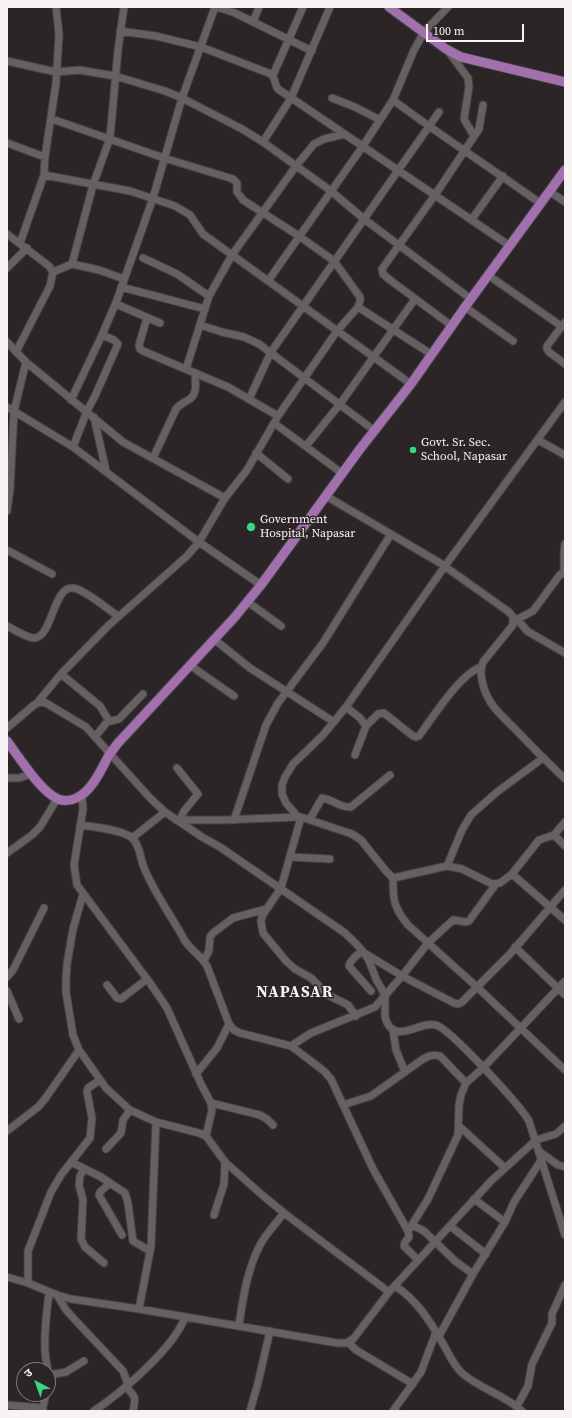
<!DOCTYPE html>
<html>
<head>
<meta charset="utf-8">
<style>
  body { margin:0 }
  #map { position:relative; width:572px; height:1418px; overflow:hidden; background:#2b2528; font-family:"Source Serif 4","Noto Sans Devanagari",serif }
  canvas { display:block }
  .frame { position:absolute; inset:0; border:8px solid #f7f3f4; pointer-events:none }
  .north { position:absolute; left:16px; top:1362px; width:40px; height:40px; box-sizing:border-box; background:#2b2528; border:1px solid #7d777a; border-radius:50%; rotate:319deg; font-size:11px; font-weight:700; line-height:16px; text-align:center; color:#f7f3f4 }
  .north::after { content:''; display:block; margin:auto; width:14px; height:18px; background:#35d881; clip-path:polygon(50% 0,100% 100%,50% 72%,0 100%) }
  .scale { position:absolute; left:426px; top:24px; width:98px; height:18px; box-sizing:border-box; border:2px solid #f7f3f4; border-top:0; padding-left:5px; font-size:12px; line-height:14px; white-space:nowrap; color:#f7f3f4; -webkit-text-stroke:3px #2b2528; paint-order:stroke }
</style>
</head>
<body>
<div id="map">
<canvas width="572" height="1418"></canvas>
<div class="frame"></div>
<div class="north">उ</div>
<div class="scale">100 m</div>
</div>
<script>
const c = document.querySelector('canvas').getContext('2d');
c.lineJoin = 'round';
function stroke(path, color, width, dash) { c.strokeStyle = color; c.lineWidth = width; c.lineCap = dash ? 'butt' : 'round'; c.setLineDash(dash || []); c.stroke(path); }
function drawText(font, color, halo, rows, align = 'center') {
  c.font = font + ' "Source Serif 4",serif'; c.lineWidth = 3; c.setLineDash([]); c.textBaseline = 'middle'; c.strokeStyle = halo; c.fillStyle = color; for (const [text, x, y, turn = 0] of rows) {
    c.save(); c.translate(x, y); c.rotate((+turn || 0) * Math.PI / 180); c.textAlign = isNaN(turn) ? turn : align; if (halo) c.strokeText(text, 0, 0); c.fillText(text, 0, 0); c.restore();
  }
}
const minor = new Path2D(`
  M 217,7 L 235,13 L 312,51
  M 253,22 L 259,7
  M 120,31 L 156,36 L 201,47 L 271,74 C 276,78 274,84 278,89 L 510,246
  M 448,51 L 468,78 L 469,87 L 464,119 L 474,136
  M 7,61 L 56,72 L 79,70 L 115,76 L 165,91 L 182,98 L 242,129 L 263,142 L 331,191 L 364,219 L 471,299
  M 273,75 L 303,7
  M 332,98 L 355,107 L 380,120
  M 393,100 C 441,136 491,168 540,203
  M 263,142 L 291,98 L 330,7
  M 7,143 L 45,157
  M 44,175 L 130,191 L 175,206 L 190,215 L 203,234 L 411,384
  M 549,191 L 565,202
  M 472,219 L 503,176
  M 7,234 L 49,266 L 53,272 L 50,286 L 16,352
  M 20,243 L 44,175 L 45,157 L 56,83 L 59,34 L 56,7
  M 143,258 L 177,274 L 209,296
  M 72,264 L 93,185 L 110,138 L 118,50 L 124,7
  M 7,268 L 27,248
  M 53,272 L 72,264 L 99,270 L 124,279
  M 488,275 L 561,326
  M 268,281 L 363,146 L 393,100 L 414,50 L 424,32 L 448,7
  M 121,287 L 205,309
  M 116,304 L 160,323
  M 358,307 L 431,354
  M 465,307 L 513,341
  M 147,318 L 139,345 L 140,349 L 143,351 L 228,387 L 278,416
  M 565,322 L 547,346 L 547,349 L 549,352 L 565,364
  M 200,325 L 222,332 L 244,337 L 259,344 L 375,431
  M 452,326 L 390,280 L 383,274 L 382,269 L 435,195 L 479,129 L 483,105
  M 7,342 L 26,362 L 123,442 L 225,498
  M 186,369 L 209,296 L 232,255 L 296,166 L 314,144 L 324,139 L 345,134
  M 249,399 L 271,352 L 439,112
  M 71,400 L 102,335 L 117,300 L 153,198 L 182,98 L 215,7
  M 7,407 L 73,447 L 199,542 L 261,585
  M 94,417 L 106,471
  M 274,423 L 343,474
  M 538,440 L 565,455
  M 306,446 L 340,404 L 415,299
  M 73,447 L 87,411 L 95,396 L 118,344 L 114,340 L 102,335
  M 256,453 L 288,479
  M 153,458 L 176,409 C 180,404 185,402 190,399 C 198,393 195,382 195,373
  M 326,496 L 440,563 L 509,612 L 513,617 L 513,625 L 483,662 C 478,674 484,692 491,703 C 497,712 506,720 514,728 C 531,746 547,762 565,779
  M 7,511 L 10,489 L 14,411 L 26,362
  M 7,550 L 52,574
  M 564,574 L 564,552 L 565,544
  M 248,602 L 281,626
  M 517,619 L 527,631 L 565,653
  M 514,621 L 533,611 L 559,576 L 561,574 L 565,574
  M 7,626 C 13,629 29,639 35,638 C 54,635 53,580 77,589 C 90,594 106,608 118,616
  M 215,640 L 250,668 L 334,722
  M 191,666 L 234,696
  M 61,674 L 100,706 L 109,721
  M 37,703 L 61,674 L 108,626 L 187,556 L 199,542 L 225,498 L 247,470 L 278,416 L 337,331 L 358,307 L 360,301 L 360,297 L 334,261 L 299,236 L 243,200 L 237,192 L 237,183 L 233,179 L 164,158 L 52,119
  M 346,707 L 360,718 L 366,726 L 355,755
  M 366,726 L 378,714 L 384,713 L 413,736 L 416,737 L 419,736 C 433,717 460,674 481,667
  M 7,728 L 34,705 L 40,702 L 46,703 L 86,727 L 150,798 L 165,812 L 202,837 L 220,847 L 345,933 C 354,942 364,950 369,961 C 372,968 374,974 377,981 C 380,986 384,992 385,997 C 386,1008 382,1018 390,1027 C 402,1040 421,1021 436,1025 C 450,1029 520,1105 529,1121 L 565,1235
  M 95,737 L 107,722 L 119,719 L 143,694
  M 177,768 L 198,794 L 184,811 L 180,820
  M 7,778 L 19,778 L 31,774
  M 82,796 L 83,809 L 74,865 L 77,885 L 150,983 L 167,1008 L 201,1084 L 211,1103 L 212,1110 L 206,1136
  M 298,817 L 286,803 L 282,794 L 282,785 L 285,777 L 293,764 L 323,735 L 346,707 L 445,566 L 565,402
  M 301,817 L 281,888 L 262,916 L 261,921 L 263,933 L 286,961 L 295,969 L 311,978 L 328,995 L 348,1005 L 356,1016
  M 310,819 L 322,798 C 332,799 340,808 351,807 L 390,775
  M 176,820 L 222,820 L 298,817 L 304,818 L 352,834 L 361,840 L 386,871 L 393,878 L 447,866 L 462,869 L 492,884 L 500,883 L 512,874 L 539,840 L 554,835 L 565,822
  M 234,820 L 266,725 L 278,703 L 323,643 L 391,534
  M 80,825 C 94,827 119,829 131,837 C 139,843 140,856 143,865 C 153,892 172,916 185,941 C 191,950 201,956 207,966 L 229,1024 L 234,1030 L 240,1033 L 291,1046 L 324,1071 L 331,1079 L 373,1169 L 408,1231
  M 554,835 L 565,846
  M 132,838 L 165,812
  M 7,853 L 32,835 L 40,827 L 57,799
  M 290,857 L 330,859
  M 447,866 L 462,830 L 471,815 L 497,792 L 543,758
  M 512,874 L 565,920
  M 393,878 C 393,899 393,907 408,925 L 477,987 L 565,1070
  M 83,894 L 73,929 L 67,964 L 66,980 L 66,992 L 73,1035 L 79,1050 L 106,1088 L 130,1110 L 156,1122 L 199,1133 L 206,1136 L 225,1162 L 261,1194 L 284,1213 L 389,1292
  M 515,947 L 565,995
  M 362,951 C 357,955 350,960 349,966 L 371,991
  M 366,954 L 402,976 L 454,1003 L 458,1004 L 462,1002 L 510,954 L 565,890
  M 204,960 L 209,951 L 210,937 L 213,933 L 233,918 L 266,909
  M 7,977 L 13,970 L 44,908
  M 107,985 L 117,998 L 121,999 L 147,979
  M 7,991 L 19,1019
  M 393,1030 L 396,1050 L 405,1072
  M 291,1046 L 311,1033 L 375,1007 L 402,976 L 428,943 L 453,920 L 466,922 L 469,921 L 496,884
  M 196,1074 L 217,1048 L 229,1024
  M 211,1103 L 260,1115 L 267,1119 L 273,1125
  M 343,1105 L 371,1096 L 423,1059 C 429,1056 433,1054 440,1056 L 466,1083
  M 459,1126 L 505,1168
  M 7,1131 L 38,1107 L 45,1099 L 79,1050
  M 106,1149 L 121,1133 L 123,1120 L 130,1110
  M 540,1152 L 558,1165 L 565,1167
  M 71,1162 L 101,1177 L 125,1193 L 128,1203 L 133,1241 L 150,1251
  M 84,1169 L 80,1176 L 79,1185 L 83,1200 L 81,1239 L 85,1247 L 104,1263
  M 110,1183 L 100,1192 L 99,1195 L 122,1235
  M 474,1199 L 505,1222
  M 214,1215 L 224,1184 L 225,1162
  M 412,1225 L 424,1231 L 455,1261 L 473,1274
  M 450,1226 L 486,1254
  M 418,1260 L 404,1246 L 405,1242 L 409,1237 L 408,1231 L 428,1199 L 458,1135 L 459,1105 L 461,1095 L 466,1083 L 483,1068 L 565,981
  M 7,1277 L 28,1283 L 57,1295 L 71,1299 L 139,1309 L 337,1343 L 347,1343 L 354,1338 L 389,1292 L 491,1181 L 536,1140 L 556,1134 L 565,1126
  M 28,1283 L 28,1251 L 51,1192 L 61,1175 L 90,1138 L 92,1118 L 87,1092 L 88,1088 L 100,1080
  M 395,1286 C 416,1299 430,1321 442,1342 C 448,1352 453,1365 462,1373 C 480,1389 505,1395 522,1411
  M 57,1295 L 66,1310 L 77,1322 L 123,1371 L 128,1385
  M 139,1309 L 151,1246 L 156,1122
  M 239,1325 C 243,1298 247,1270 260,1245 C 266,1234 276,1223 284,1213
  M 439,1336 L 473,1274 L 505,1222 L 514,1202 L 542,1159
  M 351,1341 L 351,1345 L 356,1350 L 413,1384
  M 49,1375 L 66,1372 L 84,1361
  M 48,1384 C 50,1372 45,1361 45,1349 C 44,1330 47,1311 49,1293
  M 126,1387 C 136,1397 136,1397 133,1411
  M 7,1405 L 43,1408
  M 517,1406 L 528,1386 L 532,1364 L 552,1323 L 552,1314 L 565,1285
  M 42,1411 L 46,1394
  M 94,1411 C 122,1392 174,1348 185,1317
  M 250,1411 L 258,1383 L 270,1331
  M 393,1411 L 421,1372 L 436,1332`);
const major = new Path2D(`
  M 389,7 L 446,49 L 461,57 L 565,82
  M 7,741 C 19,757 40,791 58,799 C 70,804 83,796 90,787 C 98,778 103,766 109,755 C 112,751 115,747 118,743 L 234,618 L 261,585 L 360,449 L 411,384 L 465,307 L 565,170`);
const markers = [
  [413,450,4,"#35d881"],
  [251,527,5,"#35d881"]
];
const poiNames = [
  ["Govt. Sr. Sec.",421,443],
  ["School, Napasar",421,457],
  ["Government",260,520],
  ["Hospital, Napasar",260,534]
];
const districtNames = [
  ["NAPASAR",295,993]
];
stroke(minor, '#454043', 9);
stroke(major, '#454043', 11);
stroke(minor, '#666062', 7);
stroke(major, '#a170ad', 9);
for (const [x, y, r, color] of markers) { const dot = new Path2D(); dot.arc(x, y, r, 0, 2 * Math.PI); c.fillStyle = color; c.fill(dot); stroke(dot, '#2b2528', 1.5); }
drawText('12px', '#f7f3f4', '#2b2528', poiNames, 'left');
c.letterSpacing = '1px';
drawText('bold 16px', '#f7f3f4', '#2b2528', districtNames);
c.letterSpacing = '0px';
</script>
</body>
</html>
